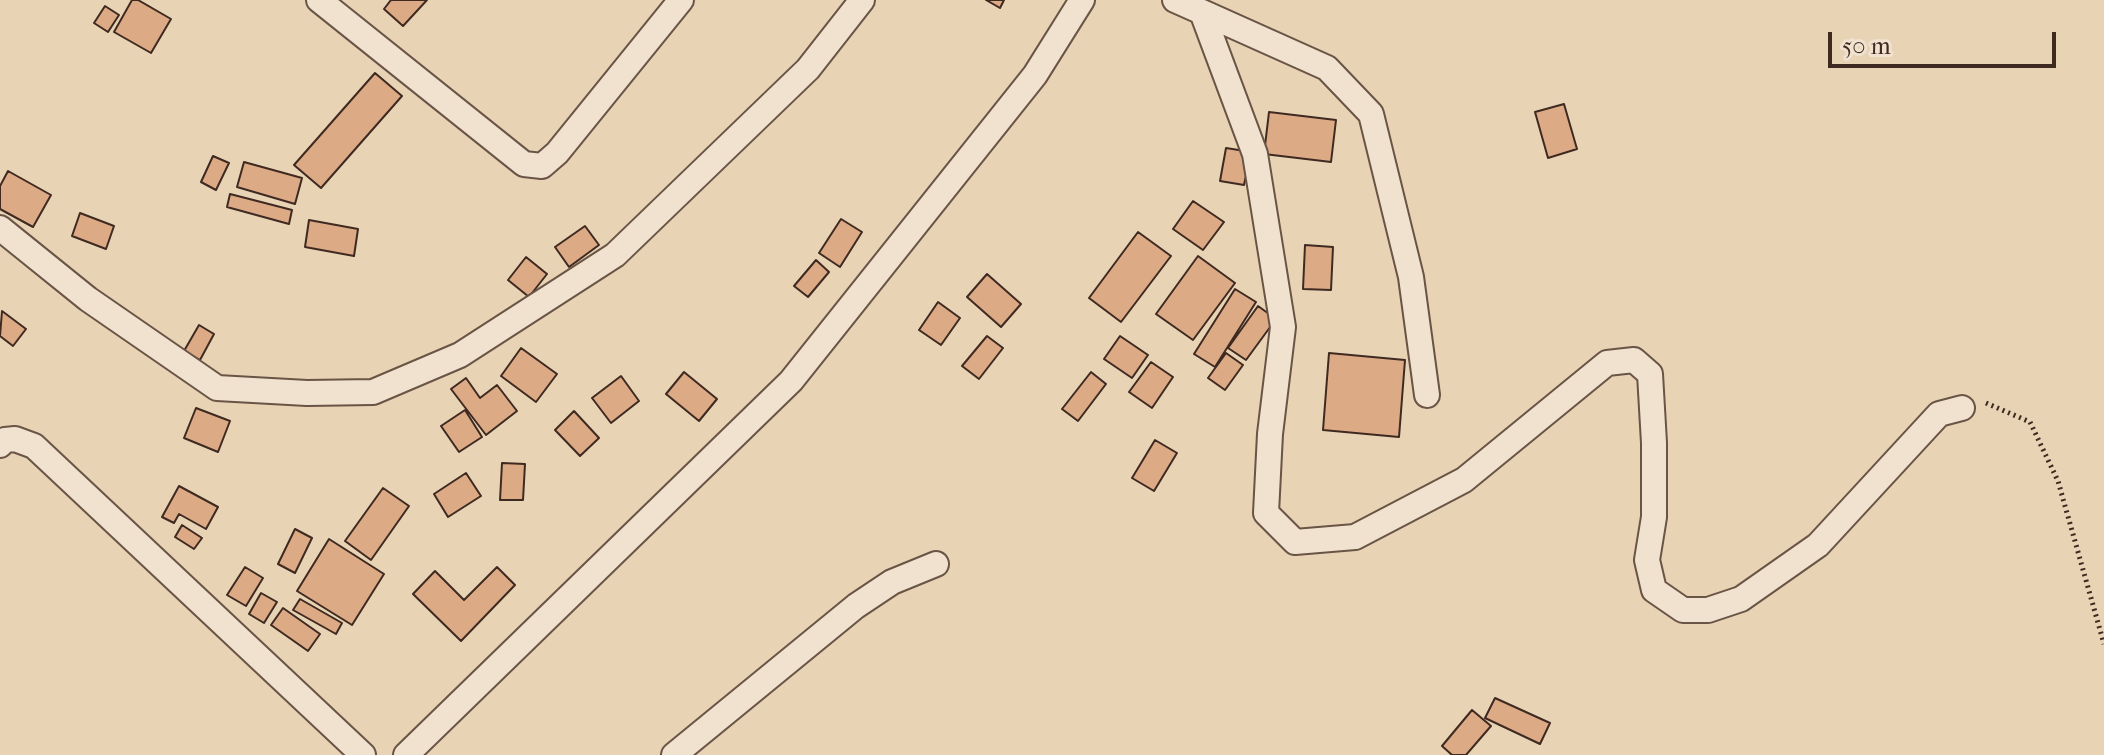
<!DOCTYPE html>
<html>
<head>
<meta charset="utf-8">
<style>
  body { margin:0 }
  #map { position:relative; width:2104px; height:755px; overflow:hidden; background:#e8d3b5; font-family:"IM FELL French Canon",serif }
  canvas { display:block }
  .scale { position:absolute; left:1828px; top:32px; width:228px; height:36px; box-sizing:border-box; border:4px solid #3f2a21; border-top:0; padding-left:10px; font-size:24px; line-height:28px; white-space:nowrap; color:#3f2a21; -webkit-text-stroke:6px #f0e2cf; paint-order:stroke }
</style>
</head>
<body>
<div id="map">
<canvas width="2104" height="755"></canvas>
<div class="scale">50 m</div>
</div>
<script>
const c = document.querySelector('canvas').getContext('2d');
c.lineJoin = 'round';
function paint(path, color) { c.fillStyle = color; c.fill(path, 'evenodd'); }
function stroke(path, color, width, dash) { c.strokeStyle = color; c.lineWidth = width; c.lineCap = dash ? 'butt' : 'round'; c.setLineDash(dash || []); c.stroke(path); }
const building = new Path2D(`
  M 132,0 L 138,0 L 171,19 L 151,53 L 114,32 Z
  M 391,0 L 427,0 L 403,26 L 384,9 Z
  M 986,0 L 1004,0 L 1000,8 Z
  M 105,6 L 119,15 L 108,32 L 94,23 Z
  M 375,73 L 402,96 L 321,188 L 294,165 Z
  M 1564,104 L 1577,149 L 1548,158 L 1535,112 Z
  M 1269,112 L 1336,120 L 1331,162 L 1264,154 Z
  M 1226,148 L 1251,152 L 1244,185 L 1220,181 Z
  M 213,156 L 229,163 L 216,190 L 201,182 Z
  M 244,162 L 302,178 L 295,204 L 237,187 Z
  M 8,171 L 51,195 L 33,227 L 0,209 L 0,186 Z
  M 230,194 L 292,210 L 289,224 L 227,207 Z
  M 1193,201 L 1224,222 L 1203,250 L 1173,229 Z
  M 80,213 L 114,226 L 106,249 L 72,236 Z
  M 841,219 L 862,232 L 840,267 L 819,253 Z
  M 309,220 L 358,229 L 354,256 L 305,247 Z
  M 585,226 L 599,245 L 569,267 L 555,247 Z
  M 1138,232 L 1171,256 L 1121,322 L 1089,298 Z
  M 1305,245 L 1333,247 L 1331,290 L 1303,289 Z
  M 1198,256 L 1235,283 L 1193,340 L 1156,314 Z
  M 526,257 L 547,274 L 529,297 L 508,280 Z
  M 816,260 L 829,272 L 808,297 L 794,286 Z
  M 987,274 L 1021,304 L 1001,327 L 967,297 Z
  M 1235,289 L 1256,302 L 1215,367 L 1194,354 Z
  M 938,302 L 960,318 L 941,345 L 919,330 Z
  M 1258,306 L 1276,319 L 1246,360 L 1228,348 Z
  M 2,311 L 26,329 L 13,346 L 0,336 Z
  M 199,325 L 214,334 L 200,360 L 184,351 Z
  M 987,336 L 1003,348 L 979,379 L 962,366 Z
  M 1120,336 L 1148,355 L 1132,378 L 1104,359 Z
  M 521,348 L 557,374 L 536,402 L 501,376 Z
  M 1226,353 L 1243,365 L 1225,390 L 1208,378 Z
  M 1329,353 L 1405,360 L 1399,437 L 1323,430 Z
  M 1151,362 L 1173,377 L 1152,408 L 1129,392 Z
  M 684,372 L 717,399 L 699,421 L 666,394 Z
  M 1091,372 L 1106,384 L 1078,421 L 1062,409 Z
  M 621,376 L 639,401 L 611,423 L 592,398 Z
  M 466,378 L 480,398 L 497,385 L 517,411 L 486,435 L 451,389 Z
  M 196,408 L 230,421 L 218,452 L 184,438 Z
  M 465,410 L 482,437 L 459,452 L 441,426 Z
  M 574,411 L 599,438 L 580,456 L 555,430 Z
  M 1155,440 L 1177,453 L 1154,491 L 1132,478 Z
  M 502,463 L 525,464 L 523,500 L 500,500 Z
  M 466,473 L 481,496 L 448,517 L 434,494 Z
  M 179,486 L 218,507 L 206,529 L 179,514 L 174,523 L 162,517 Z
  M 383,488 L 409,506 L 371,560 L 345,541 Z
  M 182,525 L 202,538 L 194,549 L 175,537 Z
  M 295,529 L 312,538 L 295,573 L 278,564 Z
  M 329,539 L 384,574 L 352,625 L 297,591 Z
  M 245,567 L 263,578 L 246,606 L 227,595 Z
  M 497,567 L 515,585 L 461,641 L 413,594 L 435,571 L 464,600 Z
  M 261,593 L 277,602 L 264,623 L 249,614 Z
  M 300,599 L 342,623 L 336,634 L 293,610 Z
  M 283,608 L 320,634 L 308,651 L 271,625 Z
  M 1495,698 L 1550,723 L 1540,744 L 1485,718 Z
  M 1472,710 L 1491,726 L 1466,755 L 1452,755 L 1442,746 Z`);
const path = new Path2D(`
  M 1986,403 L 2030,422 L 2058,481 L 2104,644`);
const minor = new Path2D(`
  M 319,0 L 524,164 L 542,166 L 557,153 L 681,0
  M 1175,0 L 1202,12 L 1255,154 L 1283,327 L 1270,434 L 1266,513 L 1295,542 L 1355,537 L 1464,480 L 1607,363 L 1634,360 L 1650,374 L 1654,443 L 1654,517 L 1647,560 L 1654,590 L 1683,610 L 1708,610 L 1741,599 L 1818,545 L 1939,414 L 1962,408
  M 1202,12 L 1327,68 L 1371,114 L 1411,277 L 1427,395
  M 0,228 L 88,299 L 217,388 L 307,393 L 373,392 L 460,355 L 615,255 L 808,69 L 862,0
  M 0,445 L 5,440 L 15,439 L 34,446 L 363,755
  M 406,755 L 791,381 L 1035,75 L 1082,0
  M 674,755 L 856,606 L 892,582 L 936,564`);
paint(building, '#ddaa86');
stroke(building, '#3f2a21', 2);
stroke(minor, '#695446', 28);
stroke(path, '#3f2a21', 5, [2, 4]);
stroke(minor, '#f0e2cf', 24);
</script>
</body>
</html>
